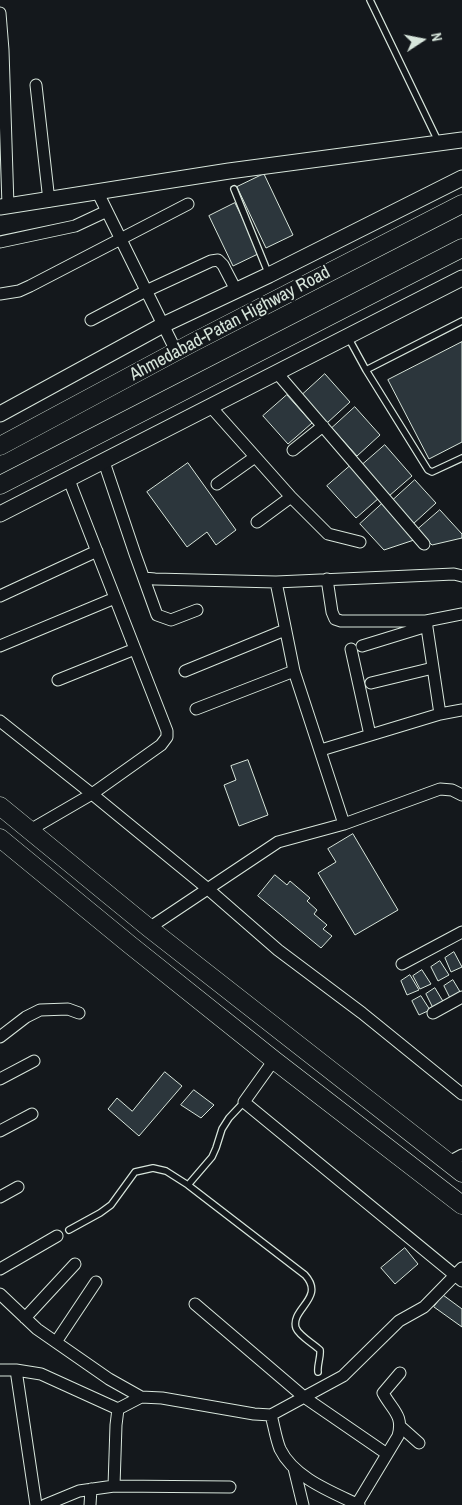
<!DOCTYPE html>
<html>
<head>
<meta charset="utf-8">
<style>
  body { margin:0 }
  #map { position:relative; width:462px; height:1505px; overflow:hidden; background:#14181c; font-family:"Archivo Narrow",sans-serif }
  canvas { display:block }
  .north { position:absolute; left:397px; top:15px; width:50px; height:50px; -webkit-text-stroke:4px #14181c; paint-order:stroke; rotate:79deg; font-size:14px; font-weight:700; line-height:20px; text-align:center; color:#d8e6dc }
  .north::after { content:''; display:block; margin:auto; width:18px; height:22px; background:#d8e6dc; clip-path:polygon(50% 0,100% 100%,50% 72%,0 100%) }
</style>
</head>
<body>
<div id="map">
<canvas width="462" height="1505"></canvas>
<div class="north">N</div>
</div>
<script>
const c = document.querySelector('canvas').getContext('2d');
c.lineJoin = 'round';
function paint(path, color) { c.fillStyle = color; c.fill(path, 'evenodd'); }
function stroke(path, color, width, dash) { c.strokeStyle = color; c.lineWidth = width; c.lineCap = dash ? 'butt' : 'round'; c.setLineDash(dash || []); c.stroke(path); }
function drawText(font, color, halo, rows, align = 'center') {
  c.font = font + ' "Archivo Narrow",sans-serif'; c.lineWidth = 4; c.setLineDash([]); c.textBaseline = 'middle'; c.strokeStyle = halo; c.fillStyle = color; for (const [text, x, y, turn = 0] of rows) {
    c.save(); c.translate(x, y); c.rotate((+turn || 0) * Math.PI / 180); c.textAlign = isNaN(turn) ? turn : align; if (halo) c.strokeText(text, 0, 0); c.fillText(text, 0, 0); c.restore();
  }
}
const building = new Path2D(`
  M 264,174 L 293,235 L 266,248 L 237,187 Z
  M 235,203 L 260,253 L 233,266 L 209,216 Z
  M 462,342 L 462,442 L 429,459 L 388,380 Z
  M 325,374 L 350,402 L 327,423 L 302,395 Z
  M 287,395 L 312,423 L 288,444 L 263,416 Z
  M 355,407 L 380,435 L 357,456 L 332,428 Z
  M 385,445 L 412,476 L 389,496 L 362,465 Z
  M 188,463 L 236,530 L 216,545 L 207,532 L 187,547 L 147,492 Z
  M 350,466 L 379,498 L 356,518 L 327,486 Z
  M 415,480 L 436,503 L 413,524 L 392,501 Z
  M 383,503 L 414,540 L 384,550 L 360,524 Z
  M 440,510 L 462,534 L 462,538 L 432,545 L 417,530 Z
  M 248,760 L 268,815 L 239,826 L 224,785 L 236,780 L 231,766 Z
  M 353,834 L 398,910 L 355,935 L 318,873 L 336,862 L 328,849 Z
  M 275,875 L 287,885 L 290,881 L 310,898 L 307,901 L 317,910 L 314,914 L 327,925 L 323,929 L 332,936 L 321,948 L 258,896 Z
  M 454,952 L 462,967 L 451,972 L 445,958 Z
  M 440,961 L 449,975 L 438,981 L 431,967 Z
  M 422,970 L 431,984 L 420,989 L 413,976 Z
  M 410,975 L 419,990 L 407,995 L 401,981 Z
  M 453,980 L 462,995 L 451,1000 L 444,986 Z
  M 435,988 L 444,1003 L 433,1008 L 426,994 Z
  M 421,996 L 430,1010 L 419,1015 L 412,1001 Z
  M 165,1072 L 182,1086 L 139,1136 L 108,1109 L 117,1098 L 132,1111 Z
  M 194,1090 L 214,1105 L 201,1118 L 181,1105 Z
  M 405,1248 L 418,1264 L 395,1284 L 381,1268 Z
  M 443,1295 L 462,1309 L 462,1327 L 434,1307 Z`);
const lane = new Path2D(`
  M 370,0 L 438,141
  M 234,189 L 269,275
  M 348,337 L 366,370 L 462,321
  M 366,370 L 428,470 L 432,472 L 462,458
  M 188,1185 L 212,1157 L 216,1148 L 222,1129 L 229,1118 L 244,1102
  M 69,1230 L 100,1213 L 111,1205 L 135,1172 L 153,1168 L 166,1171 L 188,1185 L 305,1275 C 326,1298 290,1309 296,1328 C 299,1336 314,1344 320,1350 C 321,1357 317,1365 318,1372`);
const street = new Path2D(`
  M 0,13 L 3,50 L 8,206
  M 36,85 L 49,201
  M 98,193 L 176,351
  M 0,242 L 75,226 L 107,211
  M 0,294 L 19,291 L 30,286 L 188,204
  M 91,320 L 146,291 L 211,261 L 218,260 L 223,265 L 236,290
  M 277,373 L 424,544
  M 211,407 L 291,497 L 328,534 L 360,542
  M 293,450 L 323,426
  M 104,462 L 135,554 L 157,615 L 171,620 L 197,610
  M 217,484 L 255,457
  M 257,522 L 291,497
  M 144,578 L 155,579 L 276,582 L 454,574 L 462,576
  M 327,579 L 332,612 L 335,619 L 341,621 L 426,621 L 462,614
  M 276,582 L 294,671 L 344,824
  M 0,596 L 97,551
  M 426,621 L 440,714
  M 0,646 L 115,598
  M 362,646 L 427,626
  M 351,649 L 370,735
  M 185,671 L 285,630
  M 58,680 L 135,649
  M 371,683 L 433,668
  M 196,709 L 294,671
  M 0,721 L 92,794 L 208,889 L 278,950 L 362,1013 L 462,1094
  M 321,750 L 440,714 L 462,710
  M 30,830 L 92,794 L 161,745 L 167,737 L 167,731 L 69,480
  M 149,928 L 278,842 L 344,824 L 440,789 L 452,790 L 462,795
  M 402,964 L 462,932
  M 433,1013 L 462,997
  M 0,1037 L 26,1017 L 40,1010 L 68,1009 L 79,1013
  M 274,1060 L 244,1102 L 462,1281
  M 0,1079 L 34,1061
  M 0,1131 L 32,1114
  M 449,1162 L 462,1155
  M 0,1197 L 18,1187
  M 0,1269 L 57,1236
  M 0,1294 L 37,1329 L 109,1379 L 141,1397
  M 195,1304 L 304,1397 L 387,1454
  M 25,1318 L 75,1264
  M 56,1342 L 96,1282
  M 0,1370 L 16,1370 L 41,1374 L 118,1409
  M 16,1370 L 36,1505
  M 271,1415 C 274,1426 276,1439 280,1449 C 294,1478 332,1492 359,1505
  M 401,1427 L 419,1443
  M 294,1468 L 303,1505
  M 114,1486 L 230,1487
  M 357,1504 L 398,1436 C 404,1415 392,1410 383,1393 L 400,1373
  M 45,1505 L 79,1491 L 114,1486 L 116,1425 L 118,1409 L 141,1397 L 162,1398 L 254,1414 L 271,1415 L 343,1376 L 399,1321 L 424,1307 L 462,1268
  M 90,1505 L 91,1489`);
const secondary = new Path2D(`
  M 0,207 L 229,171 L 462,140
  M 0,414 L 163,325 L 269,275 L 462,178
  M 0,514 L 462,278`);
const primary = new Path2D(`
  M 0,446 L 190,344 L 462,204
  M 0,485 L 462,248
  M 0,806 L 149,928 L 462,1173
  M 0,838 L 129,944 L 274,1060 L 462,1205`);
const streetNames = [
  ["Ahmedabad-Patan Highway Road",230,324,-28]
];
paint(building, '#2c363c');
stroke(building, '#d8e6dc', 1);
stroke(lane, '#d8e6dc', 8);
stroke(street, '#d8e6dc', 13);
stroke(secondary, '#d8e6dc', 17);
stroke(primary, '#d8e6dc', 19);
stroke(lane, '#14181c', 5.5);
stroke(street, '#14181c', 11);
stroke(secondary, '#14181c', 15);
stroke(primary, '#14181c', 18);
drawText('18px', '#d8e6dc', '#14181c', streetNames);
</script>
</body>
</html>
